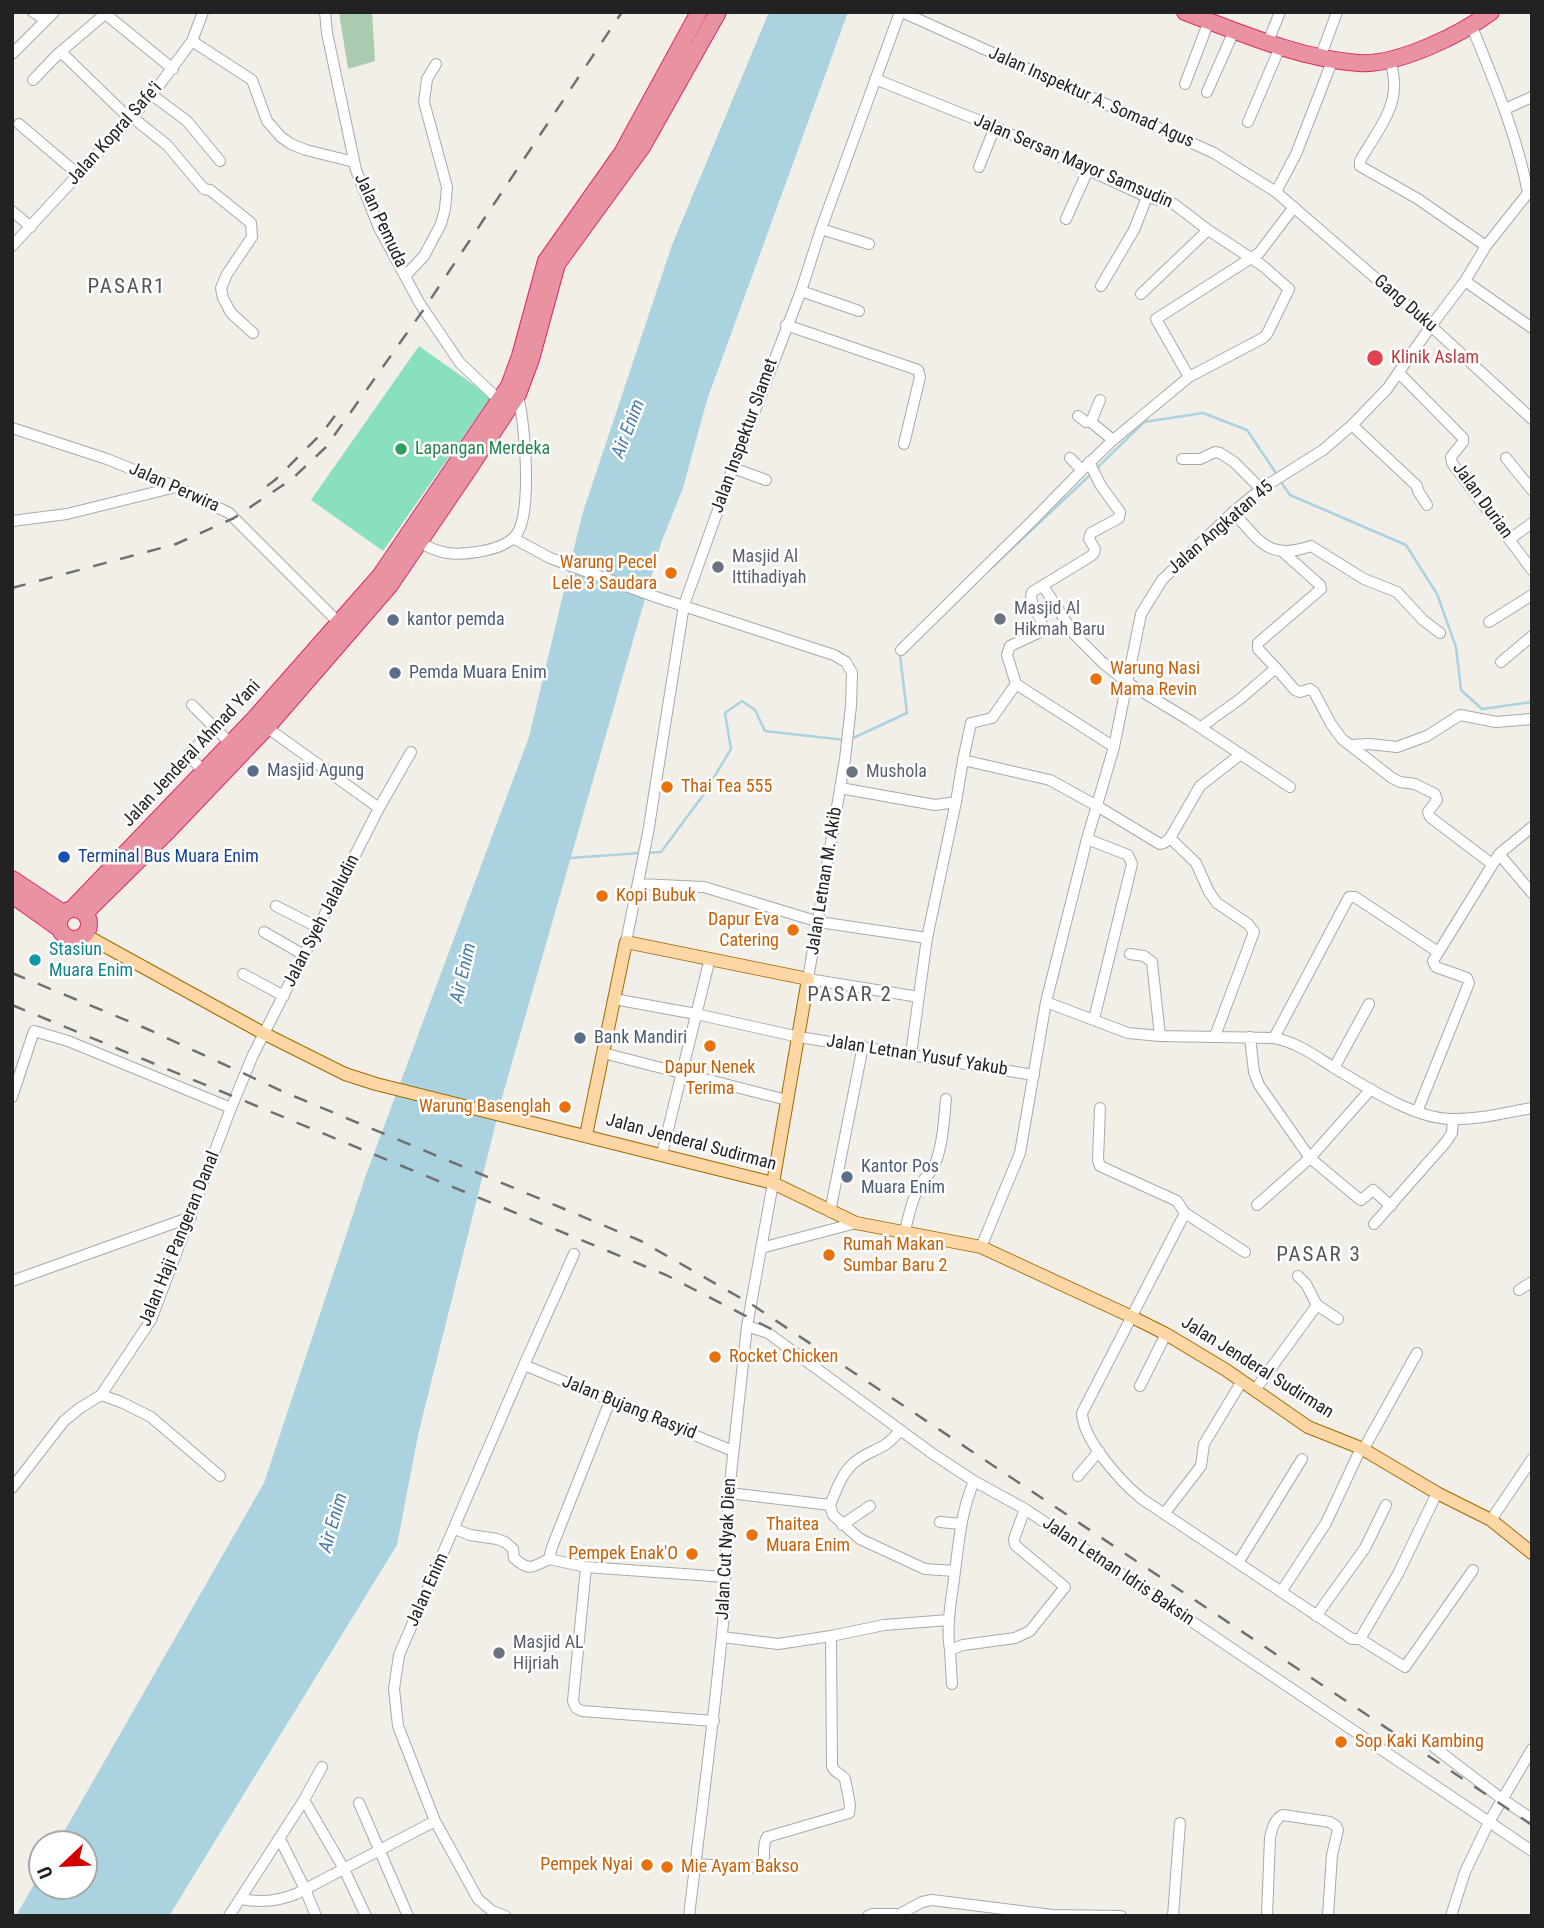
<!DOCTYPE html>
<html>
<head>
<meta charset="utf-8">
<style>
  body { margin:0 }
  #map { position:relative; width:1544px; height:1928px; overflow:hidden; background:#f2efe9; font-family:"Roboto Condensed",sans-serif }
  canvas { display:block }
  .frame { position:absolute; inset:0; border:14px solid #222; pointer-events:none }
  .north { position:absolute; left:28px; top:1830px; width:70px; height:70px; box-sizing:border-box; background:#fff; border:2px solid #a7a7a7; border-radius:50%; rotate:247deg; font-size:19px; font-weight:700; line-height:28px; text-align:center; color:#222 }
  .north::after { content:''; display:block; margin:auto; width:24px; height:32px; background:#d40000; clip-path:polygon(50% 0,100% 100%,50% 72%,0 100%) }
</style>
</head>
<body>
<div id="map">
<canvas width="1544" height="1928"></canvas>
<div class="frame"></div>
<div class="north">U</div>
</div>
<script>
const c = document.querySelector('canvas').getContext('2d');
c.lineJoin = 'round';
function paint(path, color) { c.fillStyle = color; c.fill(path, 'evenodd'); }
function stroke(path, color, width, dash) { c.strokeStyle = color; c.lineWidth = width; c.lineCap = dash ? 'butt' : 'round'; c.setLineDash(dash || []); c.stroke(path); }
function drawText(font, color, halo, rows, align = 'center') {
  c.font = font + ' "Roboto Condensed",sans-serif'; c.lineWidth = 5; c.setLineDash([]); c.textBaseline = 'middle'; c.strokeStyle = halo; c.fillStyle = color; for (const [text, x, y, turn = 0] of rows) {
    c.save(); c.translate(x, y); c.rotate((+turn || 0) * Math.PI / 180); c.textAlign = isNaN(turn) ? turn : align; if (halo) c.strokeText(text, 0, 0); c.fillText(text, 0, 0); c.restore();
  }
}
const cemetery = new Path2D(`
  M 339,12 L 372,12 L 375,61 L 348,69 Z`);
const pitch = new Path2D(`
  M 419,346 L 491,397 L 383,551 L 311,500 Z`);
const water = new Path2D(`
  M 769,12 L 848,12 L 707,400 L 683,488 L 661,543 L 503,1094 L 418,1435 L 397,1545 L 169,1916 L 16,1916 L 42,1870 L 42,1886 L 84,1886 L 84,1844 L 57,1844 L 264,1483 L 367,1172 L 529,737 L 582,515 L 672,245 Z`);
const stream = new Path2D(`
  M 1097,468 L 1144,422 L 1203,413 L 1247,430 L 1278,476
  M 1281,482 L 1290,495 L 1406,545 L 1437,594 L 1456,647 L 1461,690 L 1482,709 L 1532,702
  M 988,571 L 1090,475
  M 851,739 L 907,713 L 900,655 L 902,653
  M 647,853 L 661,852 L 704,794 L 731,749 L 725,713 L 742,701 L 755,710 L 765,731 L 845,740
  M 570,858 L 640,853`);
const minor = new Path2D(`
  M 33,12 L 46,20
  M 103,12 L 173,69
  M 325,12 L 327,33 L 356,170 L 379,228 L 420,304 L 460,363 L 499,400
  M 902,12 L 1214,153 L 1276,192 L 1431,326 L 1532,419
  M 192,41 L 252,80 L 267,121 L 281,137 L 291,144 L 306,150 L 354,162
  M 1268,42 L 1280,12
  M 12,54 L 54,12
  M 58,54 L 105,14
  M 1320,58 L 1337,12
  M 1391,60 C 1392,69 1395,80 1394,89 C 1393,114 1372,139 1360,161 L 1360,166 L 1418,199 L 1486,246
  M 875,79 L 995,127 L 1147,197 L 1174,204 L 1208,230 L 1263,266 L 1289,289 L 1267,334 L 1263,338 L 1189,377 L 1113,440 L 1082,470 L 1070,458
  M 33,80 L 57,55 L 60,54 L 64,55 L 130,119
  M 1185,84 L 1209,21
  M 1207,92 L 1234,31
  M 152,95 L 187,121 L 220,161
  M 1505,109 L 1532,97
  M 132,117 L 167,145 L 204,189 L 210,190 L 251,223 L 252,237 L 227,274 L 221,288 L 223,298 L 231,313 L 253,333
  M 1248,122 L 1280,47
  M 19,124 L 79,175
  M 979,167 L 995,127
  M 1276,192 L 1296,154 L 1333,59
  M 12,211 L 31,227
  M 1066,219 L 1088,170
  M 821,229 L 869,244
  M 12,246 L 152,95 L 192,41 L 203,12
  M 405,276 L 424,256 L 441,224 L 445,209 L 447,187 L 424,102 L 427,79 L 436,64
  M 1465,281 L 1532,328
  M 1101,286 L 1134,230 L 1147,197
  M 801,291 L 859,311
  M 1141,294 L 1208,230
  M 786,325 L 918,370 L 920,377 L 904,444
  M 1399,373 L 1463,438 L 1463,442 L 1451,457 L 1452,463 L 1532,570
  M 1189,377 L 1156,319 L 1259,253 L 1294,207
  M 1078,416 L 1086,422 L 1091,422 L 1113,440
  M 1091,422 L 1100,400
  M 1352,425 L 1417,486 L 1418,491 L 1427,505
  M 12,428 L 107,459 L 176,487 L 229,513 L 342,626
  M 1506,458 L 1532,490
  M 1182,459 L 1200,459 L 1215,452 L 1220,453 L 1234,462 L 1261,489
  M 1089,462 L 1101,486 L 1120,512 L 1119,518 L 1091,533 L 1089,539 L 1095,549 L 1094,553 L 1091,556 L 1032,592 C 1028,605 1042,615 1043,629 L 1038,633 L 1010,646 L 1007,655 L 1016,684 L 1114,747
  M 733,468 L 766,480
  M 1233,512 C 1260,541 1268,561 1311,546 L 1364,579 L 1397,592 L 1423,620 L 1440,633
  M 12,521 L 67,514 L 176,487
  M 513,538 L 550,558 L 656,597 L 834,655 L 846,662 L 852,673 L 851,706 L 845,759 L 808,979 L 919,997
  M 1510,539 L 1532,523
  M 416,540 C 438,554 453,556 477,552 C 490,550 508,545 516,535 C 533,515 525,417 517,393
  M 1043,586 L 1074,634 L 1103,663 L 1128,683 L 1189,720 L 1290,787
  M 1489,622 L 1532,595
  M 901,650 L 1033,520 L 1082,470
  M 1501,662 L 1532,636
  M 1276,668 L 1295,690 L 1300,692 L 1310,689 L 1314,692 L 1331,724 L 1342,739 L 1392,778 L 1400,782 L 1415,784 L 1435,794 L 1437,800 L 1428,812 L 1430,817 L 1492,864
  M 192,705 L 230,743
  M 262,724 L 379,808
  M 1201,727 L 1240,699 L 1276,668 L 1258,649 L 1258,643 L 1321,589 L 1320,585 L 1283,552
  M 1350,745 L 1370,744 L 1397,747 L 1427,736 L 1460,715 L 1496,722 L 1532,719
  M 963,760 L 1050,780 L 1097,806 L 1160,844 L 1164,843 L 1170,838 L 1200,786 L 1241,754
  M 203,771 L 191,758 L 189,754 L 215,728
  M 840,788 L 935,805 L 956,802
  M 1170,838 L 1196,863 L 1209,892 L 1217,903 L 1248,924 L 1254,932 L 1215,1036
  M 1087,839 L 1128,855 L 1132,864 L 1094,1019
  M 1499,854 L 1532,893
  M 638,884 L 704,887 L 819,922 L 927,938
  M 276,906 L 319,928
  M 264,932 L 304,955
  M 626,942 L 648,833 L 684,605 L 733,468 L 801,291 L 821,229 L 900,12
  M 1130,954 L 1144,956 L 1152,962 L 1160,1036
  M 243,974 L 284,996
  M 614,999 L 696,1014 L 799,1037 L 1034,1075
  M 1046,1002 L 1128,1033 L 1160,1036 L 1274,1038 C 1299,1043 1315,1056 1336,1069 C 1368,1088 1415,1119 1452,1119 C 1479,1120 1506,1112 1532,1108
  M 1250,1037 L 1254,1072 L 1259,1085 L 1310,1158 L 1358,1198 L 1361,1200 L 1373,1190 L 1391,1206
  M 1274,1038 L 1349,897 L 1355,897 L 1438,952
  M 603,1053 L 787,1100
  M 911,1054 L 927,938 L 956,802 L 963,760 L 971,723 L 992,718 L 1016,684
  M 1334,1068 L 1369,1004
  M 12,1097 L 34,1031 L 68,1041 L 231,1108
  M 1100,1108 L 1098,1160 L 1100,1166 L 1177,1201 L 1185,1213 L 1245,1252
  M 1417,1112 L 1469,983 L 1467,978 L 1436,967 L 1433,961 L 1499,854 L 1532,827
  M 662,1154 L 710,958
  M 1257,1205 L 1310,1158 L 1371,1089
  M 830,1212 L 863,1046
  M 1185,1213 L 1082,1413 C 1083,1440 1121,1482 1142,1499 L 1352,1639 L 1360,1639 L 1398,1574 L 1437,1493
  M 1374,1224 L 1446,1142 L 1452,1133 L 1453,1119
  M 904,1234 C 909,1216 912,1197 922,1182 C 927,1175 932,1172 935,1164 C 943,1144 944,1120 946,1099
  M 981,1247 L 1020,1153 L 1046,1002 L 1087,839 L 1114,747 L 1141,614 L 1162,580 L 1233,512 L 1261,489 L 1323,450 L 1352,425 L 1387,389 L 1431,326 L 1465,281 L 1486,246 L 1528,193 C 1517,135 1494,81 1472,27
  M 761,1248 L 856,1223
  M 1298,1276 L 1306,1284 L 1317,1305
  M 12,1281 L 191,1217
  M 1519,1290 L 1532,1282
  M 747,1326 L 768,1333 L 933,1454 L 974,1481 L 1025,1509 L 1532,1851
  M 524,1365 L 733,1451
  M 1140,1386 L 1166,1334
  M 1255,1390 L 1317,1305 L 1338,1319
  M 101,1395 L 121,1402 L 151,1417 L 220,1476
  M 1363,1450 L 1417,1353
  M 1078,1476 L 1099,1451
  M 974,1481 C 960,1515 959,1543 954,1579 C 951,1602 946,1627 950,1650 L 963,1645 L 1015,1638 L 1030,1631 L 1065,1587 L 1015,1545 L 1014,1539 L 1025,1509
  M 12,1488 L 64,1421 L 80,1408 L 101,1395 L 151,1320 L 231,1108 L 253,1055 L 379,808 L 411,752
  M 729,1493 L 830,1505
  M 830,1505 L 833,1515 L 860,1539 L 925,1569 L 955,1571
  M 830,1505 C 836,1491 842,1472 855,1462 C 871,1448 884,1452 900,1430
  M 1164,1514 L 1201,1466 L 1204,1444 L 1242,1381
  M 1491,1520 L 1532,1459
  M 940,1522 L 961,1524
  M 842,1525 L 870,1506
  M 455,1529 L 470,1535 L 497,1539 L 505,1542 L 513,1549 L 514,1558 C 530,1572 532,1567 549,1559
  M 549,1559 L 586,1567 L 725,1577
  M 549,1559 L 552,1547 L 610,1401
  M 1238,1563 L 1302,1459
  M 586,1567 L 573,1701 L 576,1708 L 582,1711 L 714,1721
  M 1281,1592 L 1326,1523 L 1361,1448
  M 1316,1616 L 1365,1548 L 1386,1505
  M 722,1637 L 778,1644 L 831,1636 L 884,1625 L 949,1620
  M 1360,1639 L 1405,1667 L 1473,1570
  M 950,1650 L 952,1684
  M 1435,1748 L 1502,1799 L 1532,1819
  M 304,1800 L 344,1869 L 366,1916
  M 359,1803 L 408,1916
  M 280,1839 L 305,1889 L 316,1916
  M 695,1864 L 761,1868 C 767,1859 761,1847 767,1837 L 849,1813 L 850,1805 L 845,1779 C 841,1773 834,1773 832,1766 L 831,1636
  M 241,1899 C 262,1903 277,1901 296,1894 L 435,1821
  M 229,1916 L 304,1800 L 322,1767
  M 505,1916 L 492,1911 L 478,1899 L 435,1821 L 398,1726 L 394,1689 L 399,1655 L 524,1365 L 574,1254
  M 689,1916 C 702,1807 717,1699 726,1590 L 725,1577 L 729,1493 L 747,1326 L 773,1183
  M 868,1916 L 872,1914 L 900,1914 L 922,1902 L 932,1900 L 1052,1915 L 1121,1916
  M 1173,1916 L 1180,1823
  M 1267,1916 L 1270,1838 C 1272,1829 1274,1819 1283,1815 L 1330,1822 L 1336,1826 L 1338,1830 L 1332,1855 L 1328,1916
  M 1451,1916 L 1465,1872 L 1489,1822 L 1532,1749`);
const major = new Path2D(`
  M 85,935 L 263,1033 L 345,1074 L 376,1084 L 773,1183 L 856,1223 L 981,1247 L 1130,1316 L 1166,1334 L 1226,1370 L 1308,1427 L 1361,1448 L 1437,1493 L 1491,1520 L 1532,1553
  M 586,1135 L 626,942 L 808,979 L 773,1183`);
const highway = new Path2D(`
  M 1185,12 C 1241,33 1298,58 1358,63 C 1397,66 1460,35 1491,12
  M 12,879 L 63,913
  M 12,895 L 60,929
  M 72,909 L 255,718 L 380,576 L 509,386 L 520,356 L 546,261 L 622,153 L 699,12
  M59 924a15 15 0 1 1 30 0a15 15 0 1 1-30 0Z
  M 85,913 L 169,830 L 267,727 L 390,585 L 466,473 L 518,394 L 531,359 L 557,264 L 642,147 L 718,12`);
const rail = new Path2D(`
  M 267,486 L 275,480 L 322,433 L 343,405
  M 12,588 L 176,544 L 234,518 L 292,479 L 326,447 L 424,309 L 622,12
  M 12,973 L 145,1028 L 284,1092 L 363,1125 L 641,1241 L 751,1304 L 1532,1825
  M 12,1005 L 666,1275 L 773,1330`);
const markers = [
  [1375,358,9,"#e0444e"],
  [401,449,7,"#2e9e5b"],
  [718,567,7,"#6b7280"],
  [671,573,7,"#e8710a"],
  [1000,619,7,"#6b7280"],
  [393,620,7,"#5c6f8a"],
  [395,673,7,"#5c6f8a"],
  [1096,679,7,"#e8710a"],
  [253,771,7,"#5c6f8a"],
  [852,772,7,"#6b7280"],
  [667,787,7,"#e8710a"],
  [64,857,7,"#1a4fb4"],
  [602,896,7,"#e8710a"],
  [793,930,7,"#e8710a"],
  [35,960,7,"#0f9aa8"],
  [580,1038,7,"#5c6f8a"],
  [710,1046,7,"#e8710a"],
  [565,1107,7,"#e8710a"],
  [847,1177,7,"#5c6f8a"],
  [829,1255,7,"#e8710a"],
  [715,1357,7,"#e8710a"],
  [752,1535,7,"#e8710a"],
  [692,1554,7,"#e8710a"],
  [499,1653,7,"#6b7280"],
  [1341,1742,7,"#e8710a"],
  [647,1865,7,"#e8710a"],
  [667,1867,7,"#e8710a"]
];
const streetNames = [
  ["Jalan Inspektur A. Somad Agus",1091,98,24],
  ["Jalan Kopral Safe'i",115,134,-48],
  ["Jalan Sersan Mayor Samsudin",1073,162,23],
  ["Jalan Pemuda",380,221,65],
  ["Gang Duku",1405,304,41],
  ["Jalan Inspektur Slamet",745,436,-70],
  ["Jalan Perwira",174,488,24],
  ["Jalan Durian",1482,501,54],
  ["Jalan Angkatan 45",1221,528,-41],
  ["Jalan Jenderal Ahmad Yani",192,754,-47],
  ["Jalan Letnan M. Akib",825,881,-81],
  ["Jalan Syeh Jalaludin",322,921,-63],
  ["Jalan Letnan Yusuf Yakub",917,1056,9],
  ["Jalan Jenderal Sudirman",691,1143,15],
  ["Jalan Haji Pangeran Danal",180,1239,-68],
  ["Jalan Jenderal Sudirman",1257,1368,32],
  ["Jalan Bujang Rasyid",629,1408,22],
  ["Jalan Cut Nyak Dien",727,1549,-87],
  ["Jalan Letnan Idris Baksin",1118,1572,34],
  ["Jalan Enim",428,1590,-66]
];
const healthNames = [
  ["Klinik Aslam",1391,358]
];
const leisureNames = [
  ["Lapangan Merdeka",415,449]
];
const worshipNames = [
  ["Masjid Al",732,557],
  ["Ittihadiyah",732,578],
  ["Masjid Al",1014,609],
  ["Hikmah Baru",1014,630],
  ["Mushola",866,772],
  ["Masjid AL",513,1643],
  ["Hijriah",513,1664]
];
const foodNames = [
  ["Warung Pecel",657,563,"right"],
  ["Lele 3 Saudara",657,584,"right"],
  ["Warung Nasi",1110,669],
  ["Mama Revin",1110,690],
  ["Thai Tea 555",681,787],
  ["Kopi Bubuk",616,896],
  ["Dapur Eva",779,920,"right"],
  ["Catering",779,941,"right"],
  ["Dapur Nenek",710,1068,"center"],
  ["Terima",710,1089,"center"],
  ["Warung Basenglah",551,1107,"right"],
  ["Rumah Makan",843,1245],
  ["Sumbar Baru 2",843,1266],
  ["Rocket Chicken",729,1357],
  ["Thaitea",766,1525],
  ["Muara Enim",766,1546],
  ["Pempek Enak'O",678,1554,"right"],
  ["Sop Kaki Kambing",1355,1742],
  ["Pempek Nyai",633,1865,"right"],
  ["Mie Ayam Bakso",681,1867]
];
const serviceNames = [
  ["kantor pemda",407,620],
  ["Pemda Muara Enim",409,673],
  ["Masjid Agung",267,771],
  ["Bank Mandiri",594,1038],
  ["Kantor Pos",861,1167],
  ["Muara Enim",861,1188]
];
const transitNames = [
  ["Terminal Bus Muara Enim",78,857]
];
const cultureNames = [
  ["Stasiun",49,950],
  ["Muara Enim",49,971]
];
const waterNames = [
  ["Air Enim",629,429,-69],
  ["Air Enim",464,973,-77],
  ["Air Enim",334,1523,-74]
];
const quarterNames = [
  ["PASAR1",127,288],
  ["PASAR 2",850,996],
  ["PASAR 3",1319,1256]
];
paint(cemetery, '#aacbaf');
paint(pitch, '#88e0be');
paint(water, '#aad3df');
stroke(stream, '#aad3df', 2.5);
stroke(minor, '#a9a9a9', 12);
stroke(major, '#a06b00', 14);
stroke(highway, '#dc2a67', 18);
stroke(minor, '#fff', 10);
stroke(major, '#fcd6a4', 12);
stroke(highway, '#e892a2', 16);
stroke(rail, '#707070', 2.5, [14, 14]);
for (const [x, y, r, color] of markers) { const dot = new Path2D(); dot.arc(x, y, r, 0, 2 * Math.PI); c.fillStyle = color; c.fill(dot); stroke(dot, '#fff', 2.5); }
drawText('18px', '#222', '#fff', streetNames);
drawText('18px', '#be3a42', '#fff', healthNames, 'left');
drawText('18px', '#27864d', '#fff', leisureNames, 'left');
drawText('18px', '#5b616d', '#fff', worshipNames, 'left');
drawText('18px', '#c56008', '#fff', foodNames, 'left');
drawText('18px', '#4e5e75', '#fff', serviceNames, 'left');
drawText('18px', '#164399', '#fff', transitNames, 'left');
drawText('18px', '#0d838f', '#fff', cultureNames, 'left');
drawText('italic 19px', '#4a7aab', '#fff', waterNames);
c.letterSpacing = '2px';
drawText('21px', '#555', '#fff', quarterNames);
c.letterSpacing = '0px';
</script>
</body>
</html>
